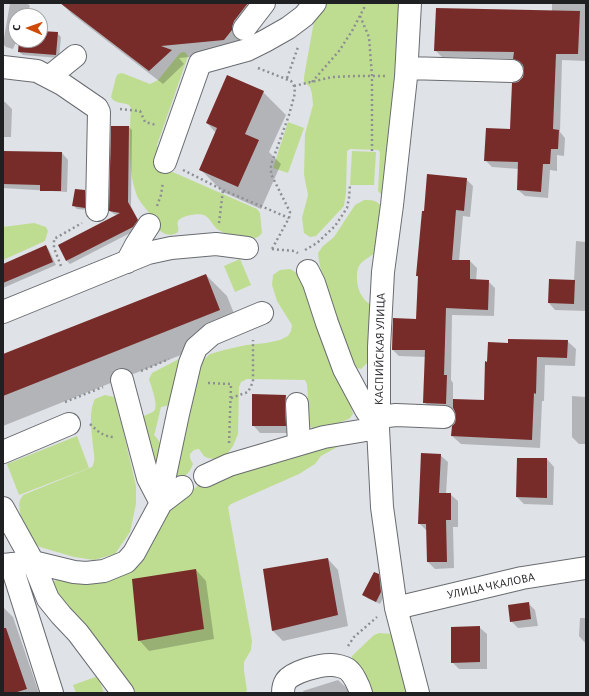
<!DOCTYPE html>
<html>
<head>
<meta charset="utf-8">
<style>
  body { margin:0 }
  #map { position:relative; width:589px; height:696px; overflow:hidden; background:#dfe2e7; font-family:"Alegreya Sans",sans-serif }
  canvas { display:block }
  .frame { position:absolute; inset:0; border:4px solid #1f2022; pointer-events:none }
  .north { position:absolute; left:8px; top:8px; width:40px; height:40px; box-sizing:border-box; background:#fff; border:1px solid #a5a6a7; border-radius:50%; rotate:272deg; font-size:11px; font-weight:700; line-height:16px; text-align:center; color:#1f2022 }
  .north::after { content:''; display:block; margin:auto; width:14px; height:18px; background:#cf4a07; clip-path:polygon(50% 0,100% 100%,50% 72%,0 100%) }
</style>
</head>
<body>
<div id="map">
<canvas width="589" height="696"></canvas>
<div class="frame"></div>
<div class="north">С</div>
</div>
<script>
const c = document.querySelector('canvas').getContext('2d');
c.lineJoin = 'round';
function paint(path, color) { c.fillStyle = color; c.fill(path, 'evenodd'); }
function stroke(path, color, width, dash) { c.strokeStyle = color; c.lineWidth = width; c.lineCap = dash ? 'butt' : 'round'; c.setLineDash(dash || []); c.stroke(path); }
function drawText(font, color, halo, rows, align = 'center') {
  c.font = font + ' "Alegreya Sans",sans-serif'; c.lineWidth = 4; c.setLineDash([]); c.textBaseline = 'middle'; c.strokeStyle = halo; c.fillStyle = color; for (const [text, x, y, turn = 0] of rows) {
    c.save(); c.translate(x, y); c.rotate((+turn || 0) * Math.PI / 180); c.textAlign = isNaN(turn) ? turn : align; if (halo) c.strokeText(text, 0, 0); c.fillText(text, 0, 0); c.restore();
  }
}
const green = new Path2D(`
  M 326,3 L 399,3 L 397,74 L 385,194 L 381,194 L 378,191 L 380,152 L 378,150 L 350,149 L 347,151 L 346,193 L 344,206 L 316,236 L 310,237 L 304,233 L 302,218 L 308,195 L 304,175 L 305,134 L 313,105 L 312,94 L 310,87 L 304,82 L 304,77 L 314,21 L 318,12 Z
  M 183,52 L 185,52 L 188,56 L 186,62 L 157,145 L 162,160 L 168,170 L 257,209 L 260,213 L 262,233 C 259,237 256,238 252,239 C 245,240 222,233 217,229 C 212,224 210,218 204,215 C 199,213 182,215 178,221 C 176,226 182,231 175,234 C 161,238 156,226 151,216 C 147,209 140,203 137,196 C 130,177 130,161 130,141 C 130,130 130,119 131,108 L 129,105 C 123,102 114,104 111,97 L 116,77 L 118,74 L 122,73 L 150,84 L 158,80 L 180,53 Z
  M 288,122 L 304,128 L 288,173 L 273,168 Z
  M 352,151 L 376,152 L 374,185 L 350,185 Z
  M 364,200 C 374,200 377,200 383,209 L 379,251 C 374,254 362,260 359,266 C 355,274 357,289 362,296 C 364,300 368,303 371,305 L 371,344 L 367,363 L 361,369 L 354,367 L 340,333 L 321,271 L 319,261 L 318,253 L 323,246 L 334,237 L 355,205 Z
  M 34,223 L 46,227 L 48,231 L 45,241 L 3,260 L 3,227 Z
  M 240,259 L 251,285 L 235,292 L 224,266 Z
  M 290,269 L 297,273 L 309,291 L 350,400 L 353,414 L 349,419 L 330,426 L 317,429 L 313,429 L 310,426 L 307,384 L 305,380 L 247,379 L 241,382 L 239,387 L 238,434 L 233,446 L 228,453 L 219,459 L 214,459 L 208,458 L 204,456 L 199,449 L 198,449 L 194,450 L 190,454 L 190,458 L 193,464 C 190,472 186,477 178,478 L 175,475 L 200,363 L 210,354 L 224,350 L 246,345 L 266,343 L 280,340 L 288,336 L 291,331 L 292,325 L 285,314 L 277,301 L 272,285 L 273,275 L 280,270 Z
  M 182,358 L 170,405 L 161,407 L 155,432 L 154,435 C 168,448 161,468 159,485 L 138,418 C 143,416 150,414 154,411 C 159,406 151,386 149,379 L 152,373 L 179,359 Z
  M 105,395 L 114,397 L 121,422 L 136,486 L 136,504 L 130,532 L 115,554 L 94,560 L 74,557 L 40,547 L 34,543 L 21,518 L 19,505 L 20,500 L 23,495 L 92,467 C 96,460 94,454 93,446 C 92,431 88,412 95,399 Z
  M 77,436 L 89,468 L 19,495 L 7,464 Z
  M 341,443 L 341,445 L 321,456 L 315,464 L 299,474 L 231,504 L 228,507 L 252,641 L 251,650 L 244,662 L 244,671 L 247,690 L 245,693 L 136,693 L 105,651 L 74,612 L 57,596 L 53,582 L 57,580 L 75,583 L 106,579 L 132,571 L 142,562 L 151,546 L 163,514 L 175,502 L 202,483 Z
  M 379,633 L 393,634 L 410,693 L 372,693 C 368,680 364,668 352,660 L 352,656 L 374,635 Z
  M 98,676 L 104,693 L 76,693 L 73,685 Z`);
const shadow = new Path2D(`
  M 10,3 L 27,3 L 30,6 L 26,16 L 16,16 L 17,40 L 13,49 L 6,47 L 3,44 Z
  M 61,3 L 278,3 L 273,5 L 238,53 L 179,58 L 184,64 L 163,84 L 72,14 Z
  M 552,3 L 586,3 L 585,61 L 562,60 L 560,132 L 565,138 L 564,156 L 557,155 L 557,171 L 550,170 L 548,198 L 525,196 L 518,190 L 519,169 L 492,167 L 485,160 L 511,130 L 519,83 L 523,78 L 525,72 L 524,66 L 521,65 L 515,59 L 442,57 L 435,50 L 552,11 Z
  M 40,32 L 57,33 L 61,37 L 59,58 L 23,55 L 19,52 L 20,40 L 40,40 Z
  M 263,92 L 286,115 L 269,152 L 281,164 L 261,209 L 223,192 L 200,169 L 216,133 L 207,123 Z
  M 3,102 L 5,102 L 12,109 L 11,137 L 3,137 Z
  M 129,127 L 132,130 L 131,206 L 140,224 L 136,230 L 70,264 L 67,261 L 118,215 L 114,214 L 110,211 Z
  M 3,152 L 62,153 L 68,160 L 67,192 L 3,188 Z
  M 466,179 L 473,186 L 470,217 L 463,216 L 459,261 L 470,261 L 477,268 L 476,281 L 488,281 L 495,288 L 494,316 L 452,315 L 451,380 L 453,383 L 453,400 L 485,401 L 488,363 L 509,344 L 567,341 L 576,349 L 575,366 L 545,365 L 544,401 L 542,401 L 540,448 L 461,444 L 452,436 L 457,418 L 456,411 L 453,407 L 453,410 L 431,409 L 424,402 L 426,357 L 399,356 L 393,350 L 417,320 L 419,278 L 417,276 L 425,212 Z
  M 84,191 L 88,195 L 88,210 L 77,209 L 74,206 Z
  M 576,241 L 586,242 L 586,311 L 555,310 L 549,303 L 574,281 Z
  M 46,246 L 49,250 L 56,265 L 3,288 L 3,265 Z
  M 206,275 L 227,296 L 241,331 L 3,426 L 3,356 Z
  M 285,396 L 293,403 L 292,433 L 260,433 L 253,425 Z
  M 572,396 L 586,397 L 586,444 L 579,444 L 572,437 Z
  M 440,455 L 448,462 L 446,494 L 450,494 L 458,501 L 458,527 L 453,527 L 454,568 L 435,569 L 428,562 L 427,530 L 426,530 L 419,523 Z
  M 547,459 L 554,467 L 553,505 L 524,504 L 517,497 Z
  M 328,559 L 338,570 L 348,626 L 283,641 L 273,631 Z
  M 196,570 L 206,581 L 214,639 L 149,651 L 139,640 Z
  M 378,575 L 382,578 L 384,596 L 380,604 L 367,598 L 364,594 Z
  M 528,603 L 535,610 L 538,626 L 518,628 L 511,621 Z
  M 3,607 L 13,617 L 39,693 L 3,693 Z
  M 580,618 L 586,618 L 586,644 L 579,636 Z
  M 479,627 L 487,634 L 487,669 L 459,669 L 452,662 Z
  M 338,680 L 352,693 L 304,693 L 303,691 Z`);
const building = new Path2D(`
  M 60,3 L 248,3 L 234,21 L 232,27 L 232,30 L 224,40 L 161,46 L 172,50 L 149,71 Z
  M 436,8 L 580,11 L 578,54 L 556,54 L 553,129 L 559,130 L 558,149 L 551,149 L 550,164 L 543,164 L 541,192 L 517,190 L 518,162 L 484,161 L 486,128 L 510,129 L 512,83 L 518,82 L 523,77 L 524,71 L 523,65 L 519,61 L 513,59 L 514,52 L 434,51 Z
  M 40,31 L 58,32 L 56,55 L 18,52 L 19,40 L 40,40 Z
  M 227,75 L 264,91 L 245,134 L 259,140 L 238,187 L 199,170 L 217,128 L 206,123 Z
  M 111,126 L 129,126 L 128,202 L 138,220 L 133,227 L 66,261 L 58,245 L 120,213 L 109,211 Z
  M 3,151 L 62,152 L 61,191 L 40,191 L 40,185 L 3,184 Z
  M 427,174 L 467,178 L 464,211 L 456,210 L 452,260 L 470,260 L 470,279 L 489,280 L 488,310 L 446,308 L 444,375 L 447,375 L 446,404 L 423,403 L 425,350 L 392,350 L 393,318 L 416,319 L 418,276 L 416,276 L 422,211 L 424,211 Z
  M 75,189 L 85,190 L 85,208 L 72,206 Z
  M 46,245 L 53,262 L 3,283 L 3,264 Z
  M 206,274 L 220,310 L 3,396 L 3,354 Z
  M 549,279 L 575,280 L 574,304 L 548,303 Z
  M 508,339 L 568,340 L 567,358 L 537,357 L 536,394 L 534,393 L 532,440 L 451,436 L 452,426 L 455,423 L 456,418 L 455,412 L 453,408 L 453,399 L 484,400 L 485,361 L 487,362 L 488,342 L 508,343 Z
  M 252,394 L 286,395 L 285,405 L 286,426 L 252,426 Z
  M 421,453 L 441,454 L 439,493 L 451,493 L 451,520 L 446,520 L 447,562 L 427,562 L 426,524 L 418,524 Z
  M 517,458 L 547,458 L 547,498 L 516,497 Z
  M 328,558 L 338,615 L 272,631 L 263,569 Z
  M 196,569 L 204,629 L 138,641 L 132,579 Z
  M 374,572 L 379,574 L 381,592 L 376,602 L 362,595 Z
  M 529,602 L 531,619 L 510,622 L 508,605 Z
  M 480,626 L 480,662 L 451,663 L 451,627 Z
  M 3,628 L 6,628 L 27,689 L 14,693 L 3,693 Z`);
const path = new Path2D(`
  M 360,16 L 369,37 L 372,76 L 372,152
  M 258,68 L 291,81 L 294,86 L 295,93 L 289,115 L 271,165 L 271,174 L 290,212 L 289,218 L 272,249
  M 287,78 L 298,47
  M 312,82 L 339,51 L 352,31 L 364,8 L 365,3
  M 294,86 L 332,77 L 357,76 L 385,76
  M 120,109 L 140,111 L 145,122 L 156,125
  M 183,170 L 223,190 L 289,218
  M 157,206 L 161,195 L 163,182
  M 219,223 L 223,190
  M 272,249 L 294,251 L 298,253
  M 305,250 L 317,243 L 335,226 L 347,208 L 349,198 L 350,185
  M 61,266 L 54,248 L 54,239 L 82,223
  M 141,371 L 169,359
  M 208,383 L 231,384 L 229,444
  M 231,398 L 248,392 L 253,382 L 253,340
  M 65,402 L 103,387
  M 90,424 C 99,432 103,437 116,437
  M 348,646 L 354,637 L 377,617`);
const minor = new Path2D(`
  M 410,3 L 406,77 L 392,205 L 383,272 L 379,347 L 379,417 L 378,428 L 382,507 L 396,608 L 418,693
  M 244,29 L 264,3
  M 3,67 L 37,71 L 62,84 L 97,108 L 99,112 L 97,210
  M 407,68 L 512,71
  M 49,77 L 75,56
  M 165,162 L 200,63 L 247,50 L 265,41 L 288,28 L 304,16 L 315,3
  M 127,262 L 136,245 L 149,225
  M 3,312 L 148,253 L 171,248 L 216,244 L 247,248
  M 122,380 L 148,478 L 161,503
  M 297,404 L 299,444
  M 379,417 L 396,415 L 444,417
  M 3,452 L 69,424
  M 205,476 L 229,465 L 324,437 L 378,428 L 366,410 L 344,369 L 327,323 L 314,283 L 308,271
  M 161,503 L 182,487
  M 3,508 L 33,562 L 74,572 L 86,573 L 104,571 L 126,562 L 134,553 L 161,503 L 164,480 L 178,414 L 190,363 L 196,348 L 212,334 L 262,313
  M 11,564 L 52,693
  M 3,565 L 33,562 L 48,599 L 61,615 L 78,633 L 123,693
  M 396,608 L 522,578 L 586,568
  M 283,693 C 283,689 284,684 286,681 C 292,672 321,664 332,665 C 336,665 344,667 347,669 C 353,673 359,686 361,693`);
const streetNames = [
  ["КАСПИЙСКАЯ УЛИЦА",380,349,-89],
  ["УЛИЦА ЧКАЛОВА",491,586,-12]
];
paint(green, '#bfdd91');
paint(shadow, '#0003');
paint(building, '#782c29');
stroke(minor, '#696c70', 24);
stroke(path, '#8d8f93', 2.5, [2, 3]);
stroke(minor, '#fff', 22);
drawText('12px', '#1f2022', '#fff', streetNames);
</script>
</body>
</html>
